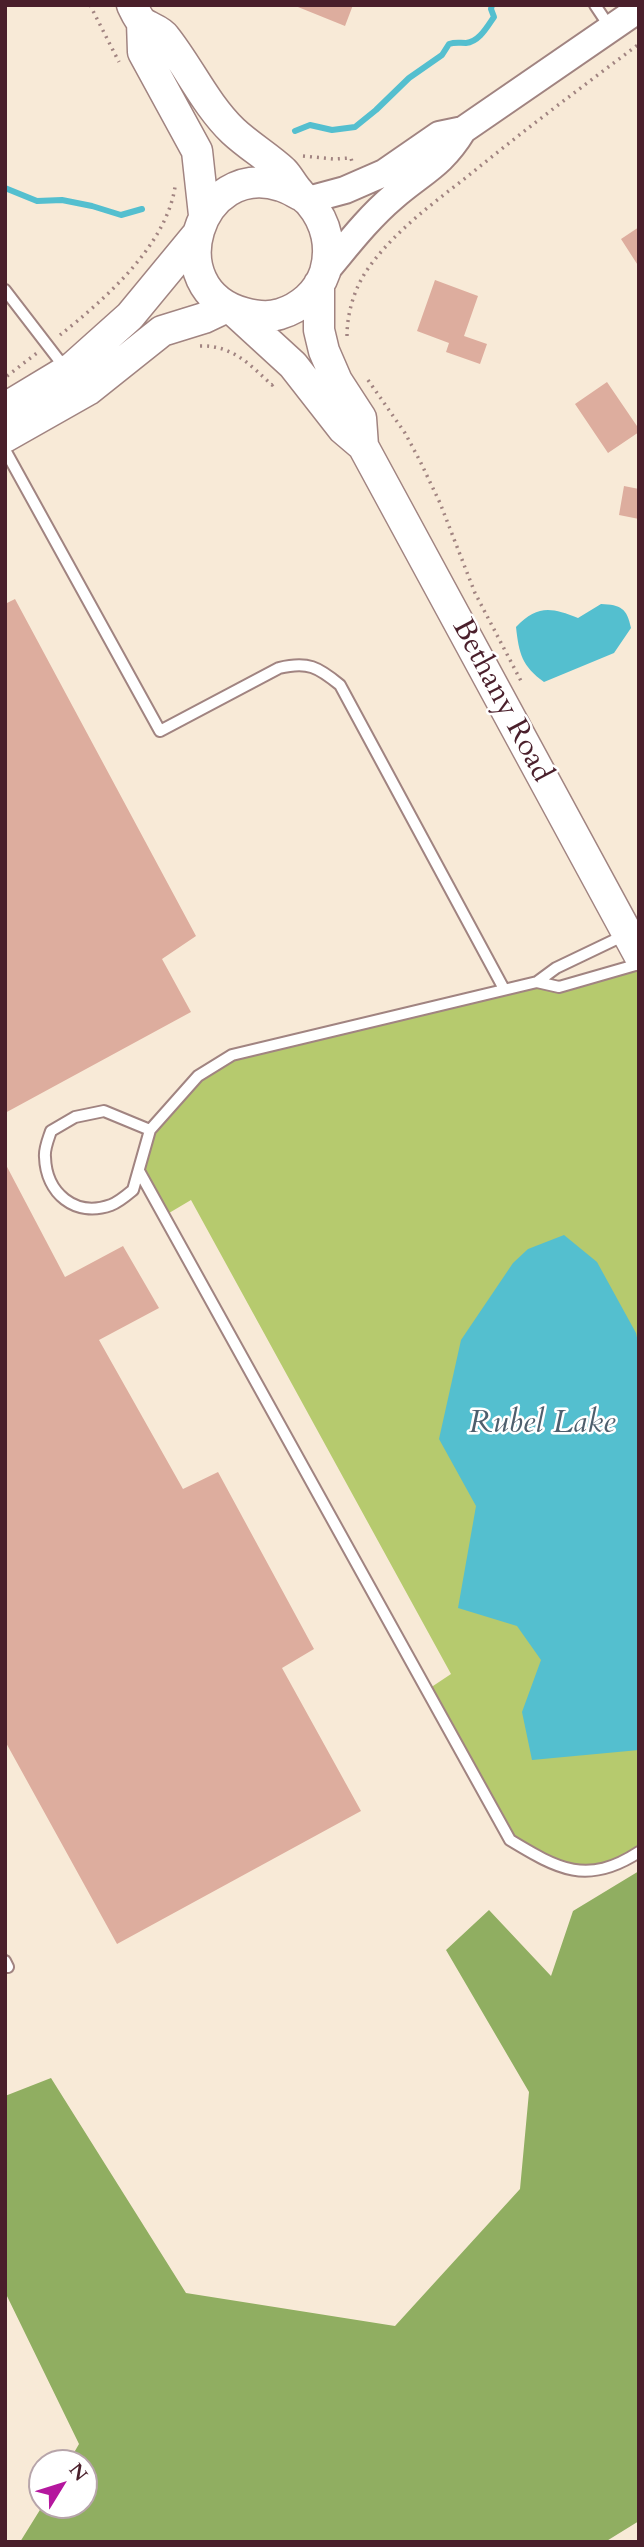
<!DOCTYPE html>
<html>
<head>
<meta charset="utf-8">
<style>
  body { margin:0 }
  #map { position:relative; width:644px; height:2547px; overflow:hidden; background:#f8ead7; font-family:Cardo,serif }
  canvas { display:block }
  .frame { position:absolute; inset:0; border:7px solid #4a1f2b; pointer-events:none }
  .north { position:absolute; left:28px; top:2449px; width:70px; height:70px; box-sizing:border-box; background:#fff; border:2px solid #b7a5aa; border-radius:50%; rotate:52deg; font-size:19px; font-weight:700; line-height:28px; text-align:center; color:#4a1f2b }
  .north::after { content:''; display:block; margin:auto; width:24px; height:32px; background:#b5179e; clip-path:polygon(50% 0,100% 100%,50% 72%,0 100%) }
</style>
</head>
<body>
<div id="map">
<canvas width="644" height="2547"></canvas>
<div class="frame"></div>
<div class="north">N</div>
</div>
<script>
const c = document.querySelector('canvas').getContext('2d');
c.lineJoin = 'round';
function paint(path, color) { c.fillStyle = color; c.fill(path, 'evenodd'); }
function stroke(path, color, width, dash) { c.strokeStyle = color; c.lineWidth = width; c.lineCap = dash ? 'butt' : 'round'; c.setLineDash(dash || []); c.stroke(path); }
function drawText(font, color, halo, rows, align = 'center') {
  c.font = font + ' Cardo,serif'; c.lineWidth = 5; c.setLineDash([]); c.textBaseline = 'middle'; c.strokeStyle = halo; c.fillStyle = color; for (const [text, x, y, turn = 0] of rows) {
    c.save(); c.translate(x, y); c.rotate((+turn || 0) * Math.PI / 180); c.textAlign = isNaN(turn) ? turn : align; if (halo) c.strokeText(text, 0, 0); c.fillText(text, 0, 0); c.restore();
  }
}
const green = new Path2D(`
  M 639,964 L 639,1852 L 594,1872 L 551,1865 L 510,1840 L 427,1690 L 451,1674 L 191,1200 L 164,1216 L 139,1171 L 150,1130 L 198,1076 L 232,1055 L 537,982 L 559,987 Z`);
const forest = new Path2D(`
  M 639,1871 L 639,2521 L 605,2542 L 20,2542 L 43,2505 L 84,2505 L 84,2463 L 68,2463 L 79,2444 L 5,2292 L 5,2096 L 51,2078 L 186,2293 L 395,2326 L 520,2189 L 529,2092 L 446,1950 L 489,1910 L 551,1976 L 573,1911 Z`);
const water = new Path2D(`
  M 601,604 C 621,605 627,608 631,628 L 614,653 L 544,682 C 522,666 519,654 516,627 C 537,605 551,607 578,618 Z
  M 564,1235 L 597,1262 L 636,1333 L 639,1347 L 639,1750 L 532,1760 L 522,1712 L 541,1660 L 517,1626 L 458,1608 L 476,1506 L 439,1439 L 461,1340 L 513,1263 L 528,1249 Z`);
const stream = new Path2D(`
  M 295,131 L 310,125 L 332,130 L 355,127 L 376,110 L 409,78 L 442,55 L 449,44 C 455,42 459,43 466,43 C 479,42 487,27 494,17 L 491,9 L 492,5
  M 5,188 L 37,201 L 62,200 L 92,206 L 121,215 L 142,209`);
const building = new Path2D(`
  M 293,5 L 353,5 L 345,26 Z
  M 639,227 L 639,267 L 621,239 Z
  M 435,280 L 478,296 L 464,336 L 487,344 L 480,364 L 446,352 L 449,343 L 417,331 Z
  M 607,382 L 639,429 L 639,432 L 608,453 L 575,404 Z
  M 624,486 L 639,489 L 639,519 L 619,515 Z
  M 15,599 L 196,936 L 162,959 L 191,1012 L 5,1113 L 5,604 Z
  M 5,1163 L 65,1277 L 123,1246 L 159,1308 L 99,1340 L 183,1489 L 218,1472 L 314,1649 L 282,1668 L 361,1811 L 117,1944 L 5,1741 Z`);
const path = new Path2D(`
  M 90,5 L 119,62
  M 303,156 L 334,159 L 351,158 L 352,162
  M 60,335 C 104,300 166,246 175,187
  M 347,336 C 347,314 354,289 367,270 C 394,231 435,202 473,172 C 527,128 583,86 639,44
  M 200,346 C 233,345 250,365 272,385 L 275,382
  M 7,376 L 37,353
  M 368,380 L 405,433 L 420,461 L 440,503 L 475,593 L 521,681`);
const service = new Path2D(`
  M 595,5 L 611,29
  M 5,290 L 65,368
  M 5,450 L 160,731 L 279,668 C 308,661 318,667 340,685 L 504,989
  M 537,982 L 559,987 L 639,964
  M 150,1130 L 133,1190 C 127,1195 119,1202 111,1205 C 75,1218 46,1193 45,1157 C 44,1149 48,1140 51,1131 L 75,1117 L 104,1111 L 150,1130 L 198,1076 L 232,1055 L 537,982 L 556,968 L 627,934
  M 139,1171 L 510,1840 C 558,1869 587,1886 639,1852
  M 5,1961 L 8,1967`);
const tertiary = new Path2D(`
  M 308,200 L 345,190 L 384,173 L 439,135 L 463,130 L 639,9
  M 324,273 C 346,247 367,219 393,197 C 423,171 441,166 463,130`);
const secondary = new Path2D(`
  M 132,5 C 135,11 138,19 143,23 C 150,28 160,30 165,37 C 189,67 205,104 233,131 C 249,146 268,157 283,171 C 289,177 293,186 299,192 C 302,197 307,199 310,203 C 327,223 332,248 325,272 C 318,293 300,308 280,314 C 268,318 255,316 244,313 C 157,289 199,159 281,186 C 288,188 294,192 300,195
  M 142,22 L 143,52 L 197,151 L 204,215
  M 319,284 L 319,330 L 324,351 L 337,381 L 361,418 L 363,446
  M 233,310 L 293,365 L 343,429 L 363,446 L 639,955
  M 5,408 L 73,367 L 130,316 L 196,236
  M 5,437 L 88,390 L 162,331 L 204,318 L 225,308`);
const streetNames = [
  ["Bethany Road",501,701,62]
];
const waterNames = [
  ["Rubel Lake",542,1425]
];
paint(green, '#b6ca6e');
paint(forest, '#90ae61');
paint(water, '#54bfcf');
stroke(stream, '#54bfcf', 6);
paint(building, '#ddad9e');
stroke(service, '#a18481', 14);
stroke(tertiary, '#a18481', 30);
stroke(secondary, '#a18481', 33);
stroke(path, '#a18481', 3.5, [2, 5]);
stroke(service, '#fff', 10);
stroke(tertiary, '#fff', 26);
stroke(secondary, '#fff', 30);
drawText('30px', '#4a1f2b', '#fff', streetNames);
drawText('italic 32px', '#4e5f6d', '#fff', waterNames);
</script>
</body>
</html>
